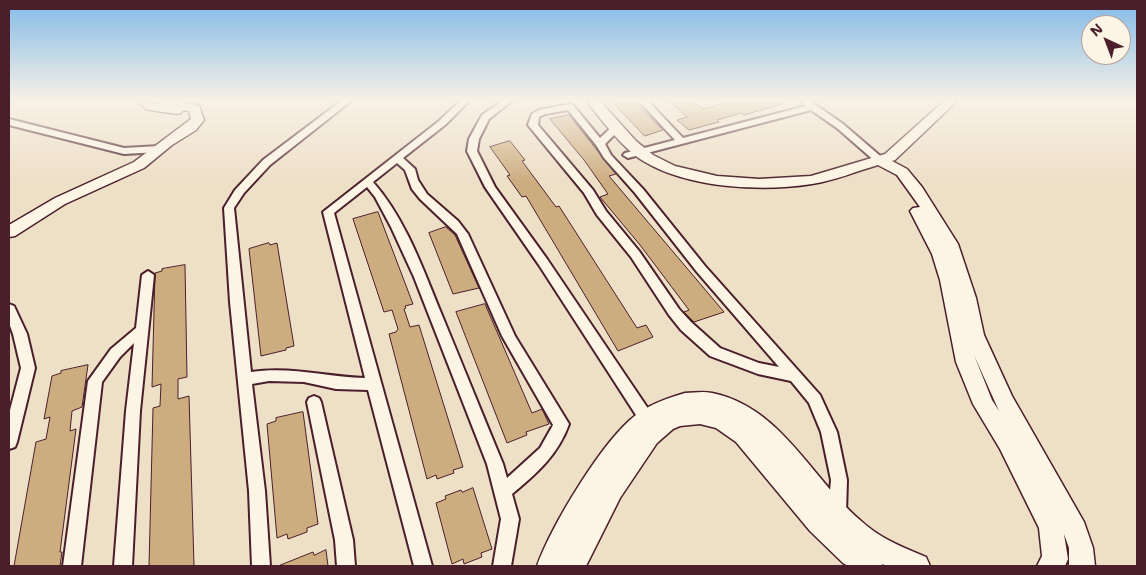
<!DOCTYPE html>
<html>
<head>
<meta charset="utf-8">
<style>
  body { margin:0 }
  #map { position:relative; width:1146px; height:575px; overflow:hidden; background:#eedfc7; font-family:"Shantell Sans",sans-serif }
  canvas { display:block }
  .frame { position:absolute; inset:0; border:10px solid #4a1f2b; pointer-events:none }
  .north { position:absolute; left:1081px; top:15px; width:50px; height:50px; box-sizing:border-box; background:#fcf5e5; border:1px solid #b59f9b; border-radius:50%; rotate:317deg; font-size:14px; font-weight:700; line-height:20px; text-align:center; color:#4a1f2b }
  .north::after { content:''; display:block; margin:auto; width:18px; height:22px; background:#4a1f2b; clip-path:polygon(50% 0,100% 100%,50% 72%,0 100%) }
</style>
</head>
<body>
<div id="map">
<canvas width="1146" height="575"></canvas>
<div class="frame"></div>
<div class="north">N</div>
</div>
<script>
const c = document.querySelector('canvas').getContext('2d');
c.lineJoin = 'round';
function paint(path, color) { c.fillStyle = color; c.fill(path, 'evenodd'); }
function stroke(path, color, width, dash) { c.strokeStyle = color; c.lineWidth = width; c.lineCap = dash ? 'butt' : 'round'; c.setLineDash(dash || []); c.stroke(path); }
const building = new Path2D(`
  M 612,101 L 634,101 L 663,130 L 645,136 Z
  M 669,101 L 693,101 L 703,109 L 731,101 L 782,101 L 782,104 L 744,115 L 741,113 L 717,120 L 719,122 L 689,130 L 677,120 L 687,117 Z
  M 569,115 L 616,174 L 609,176 L 724,312 L 694,322 L 684,312 L 689,310 L 640,245 L 600,197 L 608,194 L 584,160 L 550,119 Z
  M 510,141 L 525,160 L 522,161 L 556,207 L 559,206 L 637,328 L 646,325 L 653,337 L 618,351 L 526,196 L 522,197 L 507,176 L 510,175 L 490,147 Z
  M 378,212 L 413,304 L 405,306 L 406,308 L 404,309 L 410,327 L 419,325 L 463,467 L 453,470 L 454,473 L 437,479 L 436,475 L 427,479 L 389,334 L 396,332 L 398,329 L 392,310 L 384,312 L 353,219 Z
  M 446,227 L 455,235 L 479,288 L 453,294 L 429,233 Z
  M 269,243 L 270,245 L 277,243 L 294,346 L 286,348 L 286,350 L 261,356 L 249,249 Z
  M 185,265 L 187,377 L 178,379 L 178,399 L 189,396 L 194,566 L 149,566 L 153,408 L 160,406 L 161,384 L 152,387 L 155,273 L 162,271 L 162,269 Z
  M 485,304 L 532,413 L 542,409 L 549,424 L 526,432 L 527,435 L 507,443 L 456,312 Z
  M 88,365 L 82,407 L 72,411 L 70,431 L 76,429 L 60,552 L 62,552 L 60,566 L 14,566 L 36,442 L 46,439 L 50,417 L 44,419 L 52,376 L 61,373 L 61,371 Z
  M 303,412 L 318,524 L 307,528 L 307,532 L 288,539 L 287,534 L 277,538 L 267,424 L 276,421 L 276,418 Z
  M 473,488 L 492,549 L 481,553 L 482,557 L 464,564 L 463,559 L 452,564 L 436,503 L 446,499 L 445,496 L 461,490 L 462,492 Z
  M 326,550 L 328,566 L 278,566 L 313,552 L 314,555 Z`);
const street = new Path2D(`
  M 341,101 L 351,101 L 270,165 L 244,193 L 234,208 L 251,372 C 290,366 326,377 365,378 L 323,212 L 439,121 L 460,101 L 469,101 L 445,125 L 403,158 L 415,169 L 418,180 L 427,194 L 458,221 L 468,234 L 515,336 L 569,424 C 558,455 536,474 512,494 L 519,519 L 511,566 L 493,566 L 501,519 L 487,464 L 414,277 L 391,227 L 375,197 L 367,187 L 334,213 L 432,566 L 414,566 L 368,390 L 336,389 L 304,382 L 269,381 L 252,384 L 265,491 L 270,566 L 252,566 L 249,491 L 230,302 L 224,208 L 235,190 L 263,160 ZM 397,163 L 405,170 L 412,189 L 420,199 L 457,234 L 502,336 L 553,425 L 540,448 L 507,478 L 503,464 C 482,414 462,363 441,313 C 423,269 405,218 373,182 Z
  M 502,101 L 512,101 L 489,119 L 479,139 L 477,151 L 495,187 L 547,259 L 655,419 L 658,424 L 655,429 L 650,431 L 645,429 L 539,265 L 485,187 L 467,151 L 469,139 L 482,115 Z
  M 639,101 L 648,101 L 683,138 L 806,106 L 803,103 L 804,101 L 810,101 L 843,124 L 886,161 L 881,164 L 877,163 L 837,128 L 811,110 L 628,158 L 623,155 L 625,153 L 675,140 Z
  M 570,104 L 573,105 L 600,138 L 614,125 L 620,125 L 620,129 L 605,144 L 611,155 L 643,189 L 705,266 L 820,395 L 837,432 L 847,480 L 846,513 L 843,519 L 837,521 L 831,519 L 828,513 L 831,480 L 821,432 L 809,403 L 791,381 L 758,374 L 710,356 L 681,330 L 669,315 L 631,257 L 597,215 L 584,193 L 528,125 L 532,114 L 539,110 ZM 568,110 L 596,145 L 604,158 L 635,193 L 697,272 L 779,367 L 759,363 L 720,348 L 691,322 L 679,309 L 639,251 L 606,211 L 593,190 L 538,125 L 539,117 L 545,114 Z
  M 9,119 L 124,148 L 159,146 L 164,149 L 159,152 L 124,154 L 9,125 Z
  M 148,271 L 154,275 L 140,411 L 132,566 L 114,566 L 126,411 L 134,343 L 120,357 L 102,382 L 81,566 L 63,566 L 88,381 L 111,349 L 136,328 L 142,275 Z
  M 9,304 L 14,306 L 27,334 L 35,368 L 17,442 L 15,447 L 9,449 L 9,414 L 21,368 L 13,334 L 9,323 Z
  M 314,396 L 319,398 L 321,402 L 353,540 L 355,566 L 337,566 L 335,540 L 307,402 L 309,398 Z`);
const secondary = new Path2D(`
  M 138,101 C 146,101 153,103 161,104 L 158,101 L 179,101 L 199,106 L 204,120 L 196,130 L 172,145 L 144,168 L 65,204 L 15,236 L 9,237 L 9,225 L 55,198 L 134,162 L 191,119 L 189,111 L 183,110 L 181,113 L 177,114 L 150,110 L 146,109 Z
  M 587,101 L 600,101 L 636,141 L 653,155 L 675,166 L 717,176 L 759,179 L 811,176 L 885,154 L 944,101 L 957,101 L 895,160 L 892,161 L 907,169 L 922,187 L 958,244 L 976,298 L 984,335 L 1012,396 L 1084,522 L 1093,548 L 1095,566 L 1069,566 L 1069,548 L 1064,534 L 1068,559 L 1065,566 L 1037,566 L 1042,556 L 1039,528 L 1000,449 L 973,404 L 956,362 L 940,280 L 932,254 L 910,211 L 913,208 L 920,207 L 897,175 L 878,165 C 857,171 834,181 812,184 C 762,192 689,188 645,162 C 624,150 601,120 587,101 ZM 974,355 L 999,411 L 992,400 Z
  M 685,393 C 693,393 703,391 712,393 C 781,407 811,478 860,520 C 879,538 902,547 926,557 L 930,566 L 887,566 L 882,564 L 883,566 L 848,566 L 843,563 L 810,531 L 736,442 L 716,428 L 700,424 L 680,426 L 673,429 L 657,443 L 620,498 L 586,566 L 537,566 C 552,525 602,441 636,415 C 650,404 668,398 685,393 Z`);
paint(building, '#cdad80');
stroke(building, '#4a1f2b', 1);
stroke(street, '#4a1f2b', 4);
stroke(secondary, '#4a1f2b', 3);
paint(street, '#fcf5e5');
paint(secondary, '#fcf5e5');
const sky = c.createLinearGradient(0, 0, 0, 182);
sky.addColorStop(0, '#82bae8');
sky.addColorStop(0.55, '#f7f1e6');
sky.addColorStop(1, '#f7f1e600');
c.fillStyle = sky;
c.fillRect(0, 0, 1146, 182);
</script>
</body>
</html>
